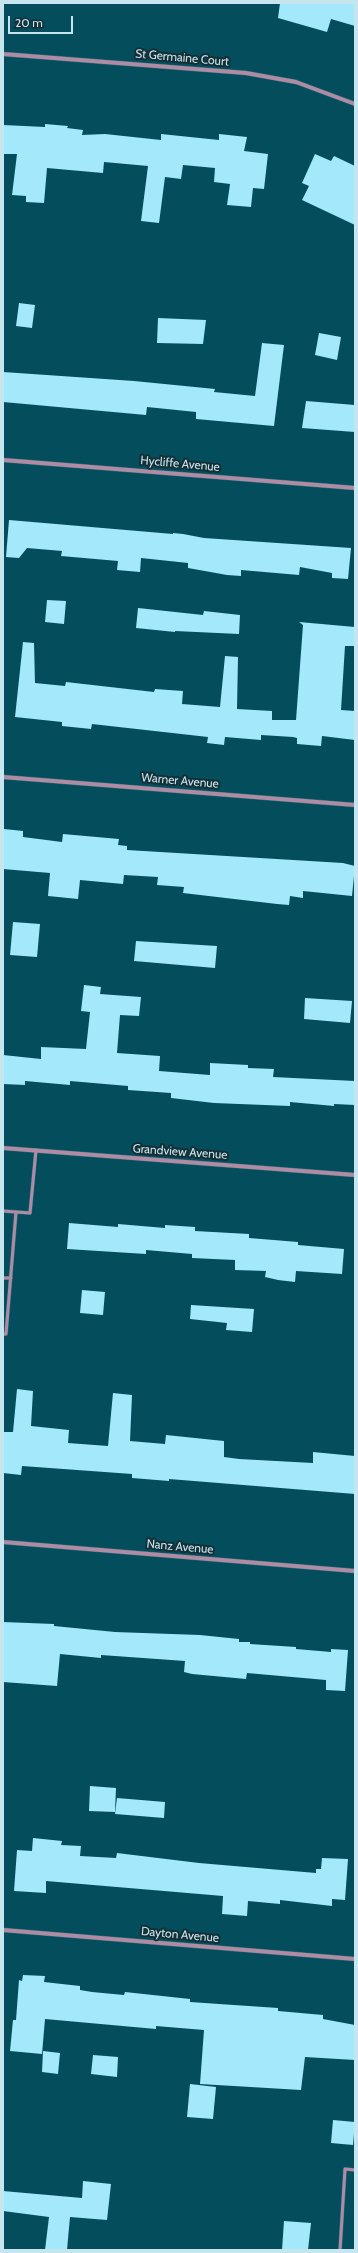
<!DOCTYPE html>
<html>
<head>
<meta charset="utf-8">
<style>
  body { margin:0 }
  #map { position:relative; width:358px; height:2253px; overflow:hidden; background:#034d5c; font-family:Cabin,sans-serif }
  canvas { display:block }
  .frame { position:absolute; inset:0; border:4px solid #c6e5ee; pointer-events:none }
  .scale { position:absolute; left:8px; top:16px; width:65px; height:18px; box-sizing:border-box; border:2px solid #c6e5ee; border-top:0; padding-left:5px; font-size:12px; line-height:14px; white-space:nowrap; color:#c6e5ee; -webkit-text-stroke:3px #152f36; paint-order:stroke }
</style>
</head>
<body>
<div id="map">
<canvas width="358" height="2253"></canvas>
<div class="frame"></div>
<div class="scale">20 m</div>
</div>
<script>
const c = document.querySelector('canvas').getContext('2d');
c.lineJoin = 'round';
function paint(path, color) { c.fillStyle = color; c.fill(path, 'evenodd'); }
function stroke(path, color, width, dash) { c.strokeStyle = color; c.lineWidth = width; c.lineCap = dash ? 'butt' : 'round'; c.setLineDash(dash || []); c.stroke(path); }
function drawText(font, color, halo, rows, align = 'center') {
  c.font = font + ' Cabin,sans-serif'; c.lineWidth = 4; c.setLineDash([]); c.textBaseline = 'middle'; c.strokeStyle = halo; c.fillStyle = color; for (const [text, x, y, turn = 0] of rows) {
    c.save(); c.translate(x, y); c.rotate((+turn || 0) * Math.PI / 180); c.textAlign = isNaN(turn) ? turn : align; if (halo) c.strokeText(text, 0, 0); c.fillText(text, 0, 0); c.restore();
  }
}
const building = new Path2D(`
  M 280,3 L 355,3 L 355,26 L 331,19 L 327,32 L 278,18 Z
  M 45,124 L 68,126 L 67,128 L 83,130 L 82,135 L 105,134 L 161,140 L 161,134 L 219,140 L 219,134 L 247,137 L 244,151 L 268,154 L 264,189 L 253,188 L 251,207 L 227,205 L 230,184 L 214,182 L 215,168 L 183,165 L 181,179 L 165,177 L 159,223 L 141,221 L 148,166 L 104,162 L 103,173 L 47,168 L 44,203 L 26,202 L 26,196 L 12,195 L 17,154 L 3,154 L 3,125 L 45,127 Z
  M 315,154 L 331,161 L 334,156 L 355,166 L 355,225 L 302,200 L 309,186 L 302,183 Z
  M 19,303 L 35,305 L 32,328 L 16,326 Z
  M 158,318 L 206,320 L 203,344 L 157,343 Z
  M 319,333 L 341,337 L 337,360 L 315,355 Z
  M 262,343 L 284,345 L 274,426 L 196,419 L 196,412 L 147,407 L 146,415 L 3,402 L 3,372 L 134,381 L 215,389 L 214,392 L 255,396 Z
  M 306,401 L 355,405 L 355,432 L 302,428 Z
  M 9,520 L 173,534 L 173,533 L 183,534 L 204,538 L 351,548 L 348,579 L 332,578 L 332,573 L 300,567 L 299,575 L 241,570 L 241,576 L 227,575 L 188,568 L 188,563 L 141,558 L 140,572 L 117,570 L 118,561 L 61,556 L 62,551 L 27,548 L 19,558 L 6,557 Z
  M 47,600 L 66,601 L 64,624 L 45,622 Z
  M 138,608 L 203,615 L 204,611 L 240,615 L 239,634 L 175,631 L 175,632 L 136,628 Z
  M 299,622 L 355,627 L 355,646 L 345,646 L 341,710 L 355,711 L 355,740 L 322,736 L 321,746 L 297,744 L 297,738 L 293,737 L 261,735 L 261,740 L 225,737 L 224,745 L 207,743 L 208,737 L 92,724 L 91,729 L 62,726 L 62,722 L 15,717 L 23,642 L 34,643 L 35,683 L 65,686 L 66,682 L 154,692 L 155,689 L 183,691 L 182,704 L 220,707 L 225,656 L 238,657 L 237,709 L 272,711 L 272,720 L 296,720 L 303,625 Z
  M 4,829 L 23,831 L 23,837 L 62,842 L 63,834 L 119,839 L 118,845 L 127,846 L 127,850 L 343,863 L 355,866 L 352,896 L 303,891 L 303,898 L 290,896 L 289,905 L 277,904 L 183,893 L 184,887 L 157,885 L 158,877 L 124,875 L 123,884 L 80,880 L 78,899 L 48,896 L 50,873 L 3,869 Z
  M 13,922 L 40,924 L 37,957 L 10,955 Z
  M 136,941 L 217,946 L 215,968 L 134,961 Z
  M 84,985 L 101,987 L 100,994 L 141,997 L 139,1016 L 120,1015 L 117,1053 L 160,1056 L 159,1071 L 210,1075 L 210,1063 L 248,1065 L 248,1068 L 274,1069 L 273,1077 L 355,1081 L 355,1105 L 334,1104 L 334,1106 L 290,1102 L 290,1106 L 214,1103 L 171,1098 L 171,1093 L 128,1090 L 128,1086 L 70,1081 L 70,1085 L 25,1081 L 25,1085 L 3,1084 L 3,1055 L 41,1059 L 41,1047 L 86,1049 L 90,1012 L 81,1011 Z
  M 305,998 L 352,1001 L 350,1023 L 304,1019 Z
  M 69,1223 L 118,1227 L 118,1224 L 165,1228 L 165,1225 L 195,1227 L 195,1231 L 249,1234 L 249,1238 L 298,1242 L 298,1245 L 344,1249 L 342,1274 L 296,1271 L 295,1282 L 278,1280 L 265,1277 L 266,1271 L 235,1270 L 235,1260 L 192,1258 L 192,1254 L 146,1250 L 146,1254 L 67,1249 Z
  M 82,1290 L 105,1292 L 103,1315 L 80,1313 Z
  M 191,1305 L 254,1309 L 252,1332 L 226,1330 L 227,1323 L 190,1319 Z
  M 17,1389 L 33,1391 L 31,1426 L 69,1430 L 68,1443 L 108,1446 L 113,1393 L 132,1395 L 130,1441 L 165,1444 L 166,1435 L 224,1441 L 224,1457 L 239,1459 L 313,1463 L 313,1452 L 355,1456 L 355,1494 L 169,1479 L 169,1481 L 132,1478 L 132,1474 L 22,1466 L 21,1475 L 3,1473 L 3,1432 L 13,1432 Z
  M 3,1622 L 54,1624 L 54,1626 L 115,1632 L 200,1635 L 239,1639 L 239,1642 L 250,1642 L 250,1644 L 296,1647 L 296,1649 L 331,1652 L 331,1649 L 348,1650 L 345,1691 L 326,1690 L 326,1680 L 247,1673 L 246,1679 L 192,1674 L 184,1672 L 185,1661 L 101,1655 L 101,1658 L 60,1654 L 57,1686 L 3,1682 Z
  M 90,1786 L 116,1788 L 115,1812 L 89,1811 Z
  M 117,1798 L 165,1802 L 164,1818 L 115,1814 Z
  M 33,1838 L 62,1841 L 61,1845 L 81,1846 L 80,1856 L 116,1858 L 117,1853 L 199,1863 L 316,1873 L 316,1869 L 321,1869 L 322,1858 L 348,1859 L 345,1900 L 332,1899 L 332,1906 L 280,1900 L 280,1904 L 248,1901 L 247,1916 L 222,1914 L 223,1896 L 46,1881 L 46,1893 L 14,1891 L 17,1850 L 32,1851 Z
  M 23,1975 L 45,1976 L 44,1982 L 80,1986 L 80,1990 L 92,1992 L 124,1995 L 125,1992 L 190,1999 L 190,2002 L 278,2008 L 278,2011 L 323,2015 L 323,2019 L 355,2025 L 355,2060 L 305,2057 L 301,2090 L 200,2084 L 204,2030 L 156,2026 L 156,2029 L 45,2019 L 42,2054 L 10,2051 L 13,2020 L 16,2020 L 19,1980 L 22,1981 Z
  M 43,2051 L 60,2053 L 58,2074 L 42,2072 Z
  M 93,2055 L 118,2057 L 117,2077 L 91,2074 Z
  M 190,2084 L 216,2087 L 213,2119 L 187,2117 Z
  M 333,2120 L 355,2122 L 353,2145 L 331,2143 Z
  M 83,2181 L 111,2184 L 107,2220 L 70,2217 L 67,2250 L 45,2250 L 49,2217 L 3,2211 L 3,2191 L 82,2198 Z
  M 284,2221 L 311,2223 L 308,2250 L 282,2250 Z`);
const service = new Path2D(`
  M 3,1211 L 30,1213 L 36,1150
  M 3,1278 L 11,1278
  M 3,1334 L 6,1334 L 16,1212
  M 340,2250 L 345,2169 L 355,2170`);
const minor = new Path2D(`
  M 3,54 L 246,73 L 296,82 L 355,104
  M 3,460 L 355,488
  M 3,777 L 355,805
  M 3,1148 L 355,1175
  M 3,1542 L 355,1571
  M 3,1930 L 355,1959`);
const streetNames = [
  ["St Germaine Court",182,58,5],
  ["Hycliffe Avenue",180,464,5],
  ["Warner Avenue",180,781,5],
  ["Grandview Avenue",180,1152,4],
  ["Nanz Avenue",180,1547,5],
  ["Dayton Avenue",180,1935,5]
];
paint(building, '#a4e8fb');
stroke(service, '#2a6b79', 4);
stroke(minor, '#2a6b79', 5);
stroke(service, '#af8ca4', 3);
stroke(minor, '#af8ca4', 4);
drawText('12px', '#c6e5ee', '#152f36', streetNames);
</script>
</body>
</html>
